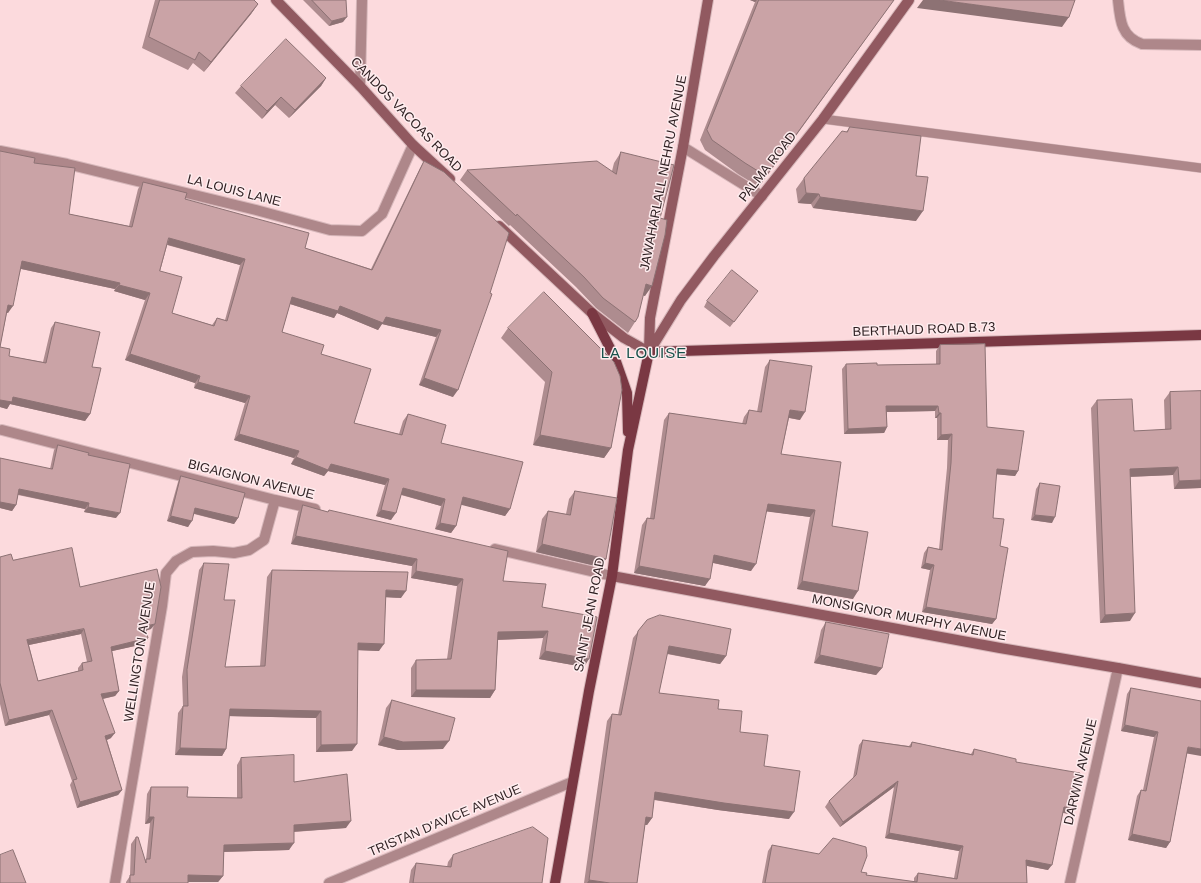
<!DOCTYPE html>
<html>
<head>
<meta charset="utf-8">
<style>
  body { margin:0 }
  canvas { display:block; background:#fcdadd }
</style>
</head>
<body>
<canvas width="1201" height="883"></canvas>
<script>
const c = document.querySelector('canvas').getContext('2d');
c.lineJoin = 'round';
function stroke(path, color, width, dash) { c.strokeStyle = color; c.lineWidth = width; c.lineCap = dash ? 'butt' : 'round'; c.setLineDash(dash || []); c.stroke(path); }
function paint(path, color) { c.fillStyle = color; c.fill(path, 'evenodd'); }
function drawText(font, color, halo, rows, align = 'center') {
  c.font = font + ' Helvetica,sans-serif'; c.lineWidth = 3; c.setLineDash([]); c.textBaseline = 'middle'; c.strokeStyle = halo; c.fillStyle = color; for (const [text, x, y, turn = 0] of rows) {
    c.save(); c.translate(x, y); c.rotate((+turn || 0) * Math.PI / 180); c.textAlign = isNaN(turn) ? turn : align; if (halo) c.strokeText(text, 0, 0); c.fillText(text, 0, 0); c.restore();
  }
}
const lane = new Path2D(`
  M 823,119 L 1201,168`);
const street = new Path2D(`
  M 1118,0 C 1120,20 1121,37 1142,44 L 1201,45
  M 360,86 L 362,0
  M 683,147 L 762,196
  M 0,151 L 67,164 L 256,210 L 330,230 L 362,231 L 382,214 L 413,145
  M 2,430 L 275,500 L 315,509
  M 495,549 L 612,576
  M 115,883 L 162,606 L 166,573 L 176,561 L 192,552 L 213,551 L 234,553 L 249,550 L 264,540 L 275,500
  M 329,883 L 572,782
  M 1070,883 L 1118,668`);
const secondary = new Path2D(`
  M 276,0 L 360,86 L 413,145 L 450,179
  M 499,226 L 592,313 L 624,338 L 649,352
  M 649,350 L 650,318 L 683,147 L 708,0
  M 649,352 L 681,300 L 714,256 L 823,119 L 909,0
  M 612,576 L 1000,648 L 1118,668 L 1201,683`);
const primary = new Path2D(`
  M 592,313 L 614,356 L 627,393 L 628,432
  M 555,883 L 589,691 L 612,576 L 628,450 L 649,352 L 1201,335`);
const wall = new Path2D(`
  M 155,0 L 254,0 L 258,4 L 251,14 L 204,72 L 193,63 L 188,70 L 142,48 Z
  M 303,0 L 346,0 L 343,22 L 329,26 Z
  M 750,0 L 894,0 L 759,187 L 738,174 L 705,150 L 700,140 L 755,2 Z
  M 326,78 L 321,86 L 289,118 L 275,105 L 262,119 L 235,93 L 241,86 Z
  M 850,127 L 916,176 L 916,221 L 813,208 L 811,204 L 798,203 L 796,189 L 804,178 L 846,132 Z
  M 0,151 L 34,163 L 69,214 L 129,226 L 138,189 L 143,182 L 185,199 L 305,248 L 371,269 L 420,168 L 424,161 L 453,397 L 419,385 L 436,337 L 382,324 L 378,330 L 337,313 L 334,318 L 290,304 L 282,332 L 321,354 L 354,423 L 399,434 L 403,421 L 408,414 L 441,443 L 510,509 L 505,516 L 461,504 L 456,526 L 451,533 L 435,529 L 441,506 L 401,495 L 391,520 L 376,516 L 385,485 L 328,471 L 324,476 L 291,464 L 294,458 L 234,440 L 245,403 L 194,388 L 195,383 L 125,360 L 145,300 L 114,291 L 115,289 L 21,269 L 8,313 L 7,312 L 0,347 L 9,356 L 43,362 L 51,328 L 55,322 L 92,367 L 90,414 L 85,421 L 10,404 L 7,409 L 0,407 ZM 167,245 L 240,265 L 225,320 L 217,318 L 212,325 L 172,313 L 160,271 Z
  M 621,152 L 660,218 L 645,296 L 643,295 L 635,322 L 628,333 L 596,308 L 576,287 L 510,225 L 509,226 L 460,180 L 467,170 L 612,171 L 614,163 Z
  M 754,296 L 730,327 L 704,307 L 707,301 Z
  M 508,328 L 620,376 L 611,448 L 604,458 L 533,445 L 545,382 L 501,338 Z
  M 940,345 L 987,427 L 1018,471 L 1015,476 L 996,474 L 993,518 L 1000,546 L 996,619 L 992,624 L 922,612 L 930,570 L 921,568 L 924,553 L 928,547 L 939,549 L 947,468 L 948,440 L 937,440 L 937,418 L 935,418 L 935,411 L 887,412 L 887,427 L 884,433 L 844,434 L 842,369 L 846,364 L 877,365 L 936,364 L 936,351 Z
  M 770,360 L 800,420 L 789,418 L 781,454 L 832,526 L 853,599 L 797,589 L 810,517 L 766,511 L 751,571 L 713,563 L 705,586 L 634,573 L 642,525 L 647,518 L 650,518 L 664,420 L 669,413 L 742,424 L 744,417 L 749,410 L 757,412 L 765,367 Z
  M 1201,391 L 1201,488 L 1174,489 L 1173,475 L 1130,477 L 1130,621 L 1100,623 L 1091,408 L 1097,400 L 1134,431 L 1165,430 L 1164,400 L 1170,392 Z
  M 58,445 L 88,455 L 116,518 L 84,512 L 85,509 L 18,495 L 16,505 L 12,511 L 0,508 L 0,458 L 50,469 L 54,450 Z
  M 181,476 L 238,518 L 234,524 L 194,514 L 188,527 L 167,521 L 178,482 Z
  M 1040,483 L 1052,523 L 1031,520 L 1036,489 Z
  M 575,491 L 606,559 L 600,567 L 536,552 L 542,519 L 548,511 L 566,514 L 569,499 Z
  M 303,505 L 328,512 L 329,510 L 503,581 L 542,607 L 584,667 L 539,659 L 543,638 L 498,640 L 495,690 L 490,698 L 411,697 L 411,668 L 416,660 L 447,659 L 457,586 L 411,578 L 412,566 L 291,544 L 298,512 Z
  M 0,557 L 13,560 L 80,587 L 151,629 L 146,630 L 144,644 L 112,651 L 119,691 L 115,696 L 103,699 L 111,738 L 107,740 L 122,790 L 118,795 L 77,808 L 70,785 L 72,781 L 49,715 L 5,726 L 0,704 ZM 81,634 L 87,662 L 82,663 L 78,668 L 78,671 L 38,681 L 29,645 Z
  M 204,563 L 224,600 L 225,667 L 260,666 L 267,577 L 272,570 L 401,598 L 386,597 L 379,651 L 358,650 L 352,751 L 316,752 L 316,718 L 229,716 L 226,749 L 222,756 L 175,755 L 178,713 L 183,706 L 182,677 L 199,570 Z
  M 647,620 L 726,656 L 720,664 L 667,654 L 659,693 L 718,709 L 740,732 L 764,766 L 789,819 L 718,810 L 654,800 L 652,818 L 647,825 L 645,825 L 637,883 L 584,883 L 607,721 L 612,714 L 618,715 L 633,638 Z
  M 826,622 L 882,668 L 876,675 L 814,663 L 821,630 Z
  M 1131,688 L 1187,753 L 1170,842 L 1166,848 L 1128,840 L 1137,796 L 1141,790 L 1143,790 L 1154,737 L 1121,731 L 1127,694 Z
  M 392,700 L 443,749 L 398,750 L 378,745 L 386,708 Z
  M 863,740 L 909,746 L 912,742 L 971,754 L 974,749 L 1016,762 L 1073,808 L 1069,814 L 1063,813 L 1048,870 L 1027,866 L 1027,883 L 762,883 L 768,851 L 772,845 L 861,872 L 866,875 L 914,882 L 914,878 L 918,873 L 954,878 L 959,851 L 885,838 L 894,787 L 840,827 L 825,807 L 829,801 L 853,778 L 859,745 Z
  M 241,758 L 294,782 L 346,828 L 294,832 L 289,850 L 224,852 L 223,876 L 218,882 L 188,882 L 188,883 L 126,883 L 126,882 L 130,876 L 131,844 L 136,837 L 145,861 L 146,860 L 150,823 L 145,824 L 147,794 L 151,787 L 187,797 L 237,798 L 237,765 Z
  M 453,855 L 542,883 L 409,883 L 411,870 L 416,863 L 447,867 L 448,862 Z`);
const shadedWall = new Path2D(`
  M 750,0 L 757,0 L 755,2 Z
  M 923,0 L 940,0 L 1069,17 L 1062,27 L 917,8 Z
  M 258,4 L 251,14 L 204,72 L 211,62 Z
  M 347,17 L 343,22 L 329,26 L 332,21 Z
  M 326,78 L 321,86 L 289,118 L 295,110 Z
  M 281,97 L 275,105 L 262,119 L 267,111 Z
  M 806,193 L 819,194 L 811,204 L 798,203 Z
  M 820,197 L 923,211 L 916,221 L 813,208 Z
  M 169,238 L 245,259 L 240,265 L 165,244 Z
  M 22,261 L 120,283 L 115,289 L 17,268 Z
  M 646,284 L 652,286 L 645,296 L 639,294 Z
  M 119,285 L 150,293 L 145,300 L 114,291 Z
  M 292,297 L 340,306 L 441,330 L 436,337 L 382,324 L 378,330 L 337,313 L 334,318 L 287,303 Z
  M 8,305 L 13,306 L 8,313 L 4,312 Z
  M 130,354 L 200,376 L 195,383 L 125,360 Z
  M 424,378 L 458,390 L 453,397 L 419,385 Z
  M 198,382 L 250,396 L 245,403 L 194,388 Z
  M 13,397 L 90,414 L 85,421 L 10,404 L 7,409 L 0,407 L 0,400 Z
  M 886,406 L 938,406 L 935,411 L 883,412 Z
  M 790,410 L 805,412 L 800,420 L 785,417 Z
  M 939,413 L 941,413 L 937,418 L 935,418 Z
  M 887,427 L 884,433 L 844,434 L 848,429 Z
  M 239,434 L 299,451 L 294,458 L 234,440 Z
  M 952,434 L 948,440 L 937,440 L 941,435 Z
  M 540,435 L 611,448 L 604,458 L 533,445 Z
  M 296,457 L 331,464 L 389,479 L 385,485 L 328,471 L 324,476 L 291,464 Z
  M 1178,467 L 1173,475 L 1124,477 L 1130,469 Z
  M 997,469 L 1018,471 L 1015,476 L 993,474 Z
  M 1201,480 L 1201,488 L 1174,489 L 1179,481 Z
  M 403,488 L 445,499 L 441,506 L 399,494 Z
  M 19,489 L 89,503 L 85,509 L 16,494 Z
  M 463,497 L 510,509 L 505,516 L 458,504 Z
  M 0,502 L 16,505 L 12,511 L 0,508 Z
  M 768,504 L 815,510 L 810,517 L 763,511 Z
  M 88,507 L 120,513 L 116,518 L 84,512 Z
  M 195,508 L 238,518 L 234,524 L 192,513 Z
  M 381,510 L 396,513 L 391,520 L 376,516 Z
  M 1035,515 L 1055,517 L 1052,523 L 1031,520 Z
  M 171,516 L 192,521 L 188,527 L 167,521 Z
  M 440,523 L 456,526 L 451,533 L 435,529 Z
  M 296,536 L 417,559 L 412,566 L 291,544 Z
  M 542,544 L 606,559 L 600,567 L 536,552 Z
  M 714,555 L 756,564 L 751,571 L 709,562 Z
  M 925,563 L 934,565 L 930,570 L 921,568 Z
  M 639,566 L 710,579 L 705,586 L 634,573 Z
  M 416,571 L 463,579 L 457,586 L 411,578 Z
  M 802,581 L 858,591 L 853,599 L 797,589 Z
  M 386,590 L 406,591 L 401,598 L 381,597 Z
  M 926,607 L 996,619 L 992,624 L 922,612 Z
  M 1135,613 L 1130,621 L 1100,623 L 1105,615 Z
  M 155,624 L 151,629 L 142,632 L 145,626 Z
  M 84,629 L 81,634 L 24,646 L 27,640 Z
  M 548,631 L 543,638 L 493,640 L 498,632 Z
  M 148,638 L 144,644 L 108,652 L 111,647 Z
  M 358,643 L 384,644 L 379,651 L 353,650 Z
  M 669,646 L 726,656 L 720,664 L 664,653 Z
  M 545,651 L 589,659 L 584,667 L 539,659 Z
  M 820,655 L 882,668 L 876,675 L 814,663 Z
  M 416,690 L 495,690 L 490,698 L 411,697 Z
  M 119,691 L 115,696 L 97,700 L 101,694 Z
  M 230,709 L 321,711 L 316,718 L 225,716 Z
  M 52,710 L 49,715 L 5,726 L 9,720 Z
  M 1125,725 L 1158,732 L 1154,737 L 1121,731 Z
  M 115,733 L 111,738 L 102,742 L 105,736 Z
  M 384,737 L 449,741 L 443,749 L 398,750 L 378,745 Z
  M 357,744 L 352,751 L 316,752 L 321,745 Z
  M 1188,747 L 1201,749 L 1201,756 L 1184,753 Z
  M 180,748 L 226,749 L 222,756 L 175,755 Z
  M 898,781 L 894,787 L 840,827 L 843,822 Z
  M 122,790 L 118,795 L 77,808 L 80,802 Z
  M 655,792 L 794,812 L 789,819 L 718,810 L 650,799 Z
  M 1064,807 L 1073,808 L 1069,814 L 1060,812 Z
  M 149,817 L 154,817 L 150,823 L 145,824 Z
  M 646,817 L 652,818 L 647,825 L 641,824 Z
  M 351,821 L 346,828 L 289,832 L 294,825 Z
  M 889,833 L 963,846 L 959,851 L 885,838 Z
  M 1132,834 L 1170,842 L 1166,848 L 1128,840 Z
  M 294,843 L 289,850 L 219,852 L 224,845 Z
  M 1026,860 L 1052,865 L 1048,870 L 1023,865 Z
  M 188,875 L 223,876 L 218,882 L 183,882 Z
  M 589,880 L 610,883 L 587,883 Z`);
const building = new Path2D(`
  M 160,0 L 254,0 L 258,4 L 211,62 L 199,52 L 195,60 L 149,37 Z
  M 312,0 L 346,0 L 347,17 L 332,21 Z
  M 759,0 L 894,0 L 766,176 L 745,163 L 712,140 L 707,130 Z
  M 940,0 L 1075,0 L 1069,17 Z
  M 286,39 L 326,78 L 295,110 L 281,97 L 267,111 L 241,86 Z
  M 850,127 L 921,136 L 916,176 L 928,177 L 923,211 L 820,197 L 819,194 L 806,193 L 804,178 L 842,131 L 847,132 Z
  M 0,151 L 35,158 L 34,163 L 75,168 L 69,214 L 132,227 L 143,182 L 187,193 L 185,199 L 309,233 L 305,248 L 372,270 L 424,161 L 444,172 L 509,233 L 490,293 L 492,294 L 458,390 L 424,378 L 441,330 L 386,317 L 383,323 L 340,306 L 338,311 L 292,297 L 282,332 L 324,345 L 321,354 L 371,369 L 354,423 L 402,435 L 408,414 L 446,425 L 441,443 L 523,462 L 510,509 L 463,497 L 456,526 L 440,523 L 445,499 L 403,488 L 396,513 L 381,510 L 389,479 L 331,464 L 328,470 L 296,457 L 299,451 L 239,434 L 250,396 L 198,382 L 200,376 L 130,354 L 150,293 L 119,285 L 120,283 L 22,261 L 13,306 L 8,305 L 0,347 L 10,349 L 9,356 L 46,363 L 55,322 L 100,332 L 92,367 L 101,368 L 90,414 L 13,397 L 12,402 L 0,400 ZM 169,238 L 245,259 L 227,321 L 217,318 L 214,326 L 172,313 L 182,277 L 160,271 Z
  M 621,152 L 674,165 L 660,218 L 667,220 L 665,235 L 652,286 L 646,284 L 638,317 L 635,322 L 603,298 L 584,277 L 517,214 L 516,216 L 467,170 L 597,161 L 616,174 Z
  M 732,270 L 758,291 L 734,322 L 707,301 Z
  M 544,292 L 614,362 L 620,376 L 622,390 L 611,448 L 540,435 L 552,372 L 508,328 Z
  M 985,344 L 987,427 L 1024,431 L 1018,471 L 997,469 L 993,518 L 1004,519 L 1000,546 L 1008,548 L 996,619 L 926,607 L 934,565 L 925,563 L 928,547 L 942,550 L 951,463 L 952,434 L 941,435 L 941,413 L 939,413 L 938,406 L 886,406 L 887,427 L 848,429 L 846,364 L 877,363 L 877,365 L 940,364 L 940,345 Z
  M 770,360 L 812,366 L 805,412 L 790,410 L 781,454 L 841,462 L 832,526 L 868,532 L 858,591 L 802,581 L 815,510 L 768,504 L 756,564 L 714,555 L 710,579 L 639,566 L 647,518 L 654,519 L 669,413 L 746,424 L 749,410 L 761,412 Z
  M 1201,391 L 1201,480 L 1179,481 L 1178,467 L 1130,469 L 1135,613 L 1105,615 L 1097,400 L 1132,399 L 1134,431 L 1171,429 L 1170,392 Z
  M 58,445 L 89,453 L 88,455 L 130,464 L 120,513 L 88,507 L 89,503 L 19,489 L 16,505 L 0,502 L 0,458 L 52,469 Z
  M 181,476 L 245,493 L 238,518 L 195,508 L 192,521 L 171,516 Z
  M 1040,483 L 1060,486 L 1055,517 L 1035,515 Z
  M 575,491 L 617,498 L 606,559 L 542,544 L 548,511 L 570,515 Z
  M 303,505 L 328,512 L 329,510 L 508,551 L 503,581 L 546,584 L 542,607 L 597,617 L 589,659 L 545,651 L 548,631 L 498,632 L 495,690 L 416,690 L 416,660 L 451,659 L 463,579 L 416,571 L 417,559 L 296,536 Z
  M 72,548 L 80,587 L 157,569 L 161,587 L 155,624 L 145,626 L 148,638 L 111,647 L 119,691 L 101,694 L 115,733 L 105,736 L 122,790 L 80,802 L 73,780 L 77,779 L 52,710 L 9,720 L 0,683 L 0,557 L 11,554 L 13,560 ZM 84,629 L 92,661 L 82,663 L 83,670 L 38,681 L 27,640 Z
  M 204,563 L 229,564 L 224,600 L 235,600 L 225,667 L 265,666 L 272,570 L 408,572 L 406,591 L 386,590 L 384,644 L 358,643 L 357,744 L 321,745 L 321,711 L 230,709 L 226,749 L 180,748 L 183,706 L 188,706 L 187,670 Z
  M 660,615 L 731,629 L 726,656 L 669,646 L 659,693 L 719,700 L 718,709 L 742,711 L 740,732 L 768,735 L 764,766 L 800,771 L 794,812 L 724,803 L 655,792 L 652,818 L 646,817 L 637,883 L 610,883 L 589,880 L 612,714 L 621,715 L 638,631 L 647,620 Z
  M 826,622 L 889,634 L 882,668 L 820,655 Z
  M 1131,688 L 1201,701 L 1201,749 L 1188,747 L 1170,842 L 1132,834 L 1141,790 L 1146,791 L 1158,732 L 1125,725 Z
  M 392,700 L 455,718 L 449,741 L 403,742 L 384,737 Z
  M 863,740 L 911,747 L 912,742 L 973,755 L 974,749 L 1016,759 L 1016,762 L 1080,773 L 1073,808 L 1064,807 L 1052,865 L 1026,860 L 1027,883 L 765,883 L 772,845 L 819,854 L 833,838 L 866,847 L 867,856 L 861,872 L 867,873 L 866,875 L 917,882 L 918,873 L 957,879 L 963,846 L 889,833 L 898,781 L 843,822 L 829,801 L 856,775 Z
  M 294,755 L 294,782 L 347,774 L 351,821 L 294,825 L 294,843 L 224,845 L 223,876 L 188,875 L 188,883 L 130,883 L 130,875 L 134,875 L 136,837 L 138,837 L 146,863 L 146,859 L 150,859 L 154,817 L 149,817 L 151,787 L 188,787 L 187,797 L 242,798 L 241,758 Z
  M 533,827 L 548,838 L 542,883 L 413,883 L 416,863 L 451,867 L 453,855 Z
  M 13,850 L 26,883 L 0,883 L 0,855 Z`);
const streetNames = [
  ["CANDOS VACOAS ROAD",406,115,46],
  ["PALMA ROAD",768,167,-52],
  ["JAWAHARLALL NEHRU AVENUE",664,173,-79],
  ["LA LOUIS LANE",234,191,14],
  ["BERTHAUD ROAD B.73",924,330,-2],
  ["BIGAIGNON AVENUE",251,480,14],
  ["SAINT JEAN ROAD",590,615,-79],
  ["MONSIGNOR MURPHY AVENUE",909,618,11],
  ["WELLINGTON AVENUE",140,652,-81],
  ["DARWIN AVENUE",1081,772,-77],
  ["TRISTAN D'AVICE AVENUE",445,821,-23]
];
const quarterNames = [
  ["LA LOUISE",644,354]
];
stroke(lane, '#d7b8bb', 10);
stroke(street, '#d7b8bb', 12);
stroke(secondary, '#d7b8bb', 12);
stroke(primary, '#d7b8bb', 12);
stroke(lane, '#ae878a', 9);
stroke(street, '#ae878a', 10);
stroke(secondary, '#915960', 10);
stroke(primary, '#7a3843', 10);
paint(wall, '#ae8c8f');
paint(shadedWall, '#8d7274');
paint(building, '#caa3a6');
stroke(building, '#8d7274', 1);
drawText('13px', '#2e1f21', '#feecee', streetNames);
c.letterSpacing = '1px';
drawText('15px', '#17524b', '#feecee', quarterNames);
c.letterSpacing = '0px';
</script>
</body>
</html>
